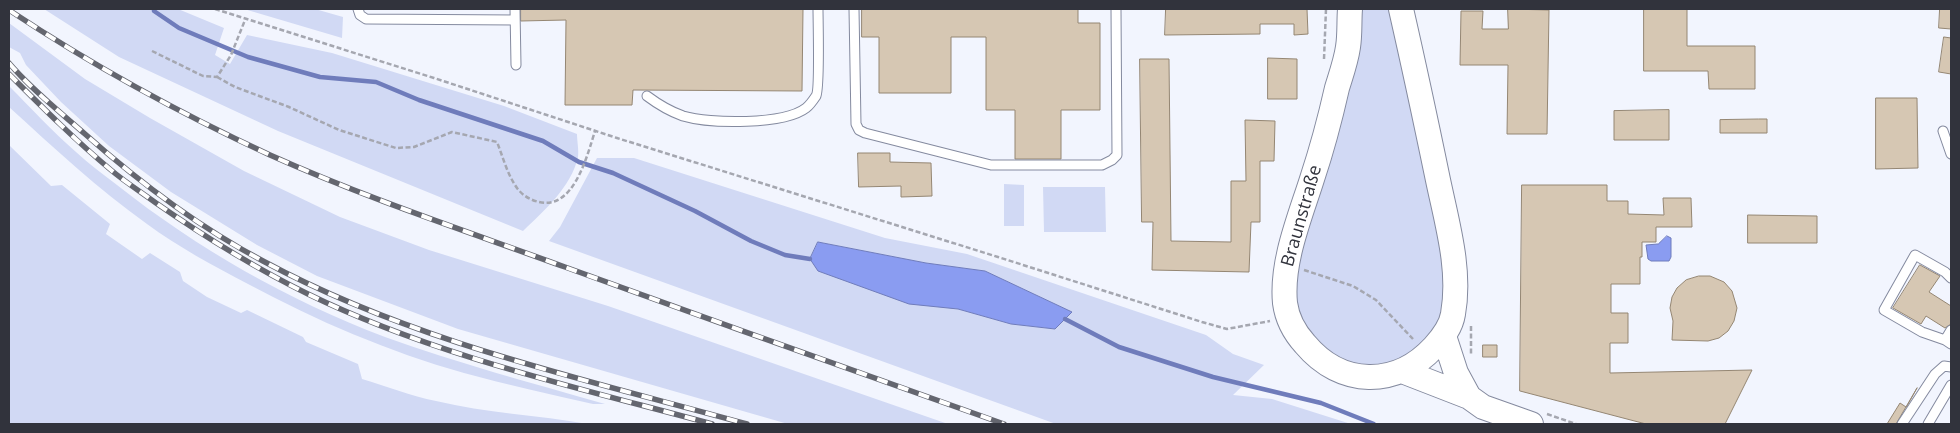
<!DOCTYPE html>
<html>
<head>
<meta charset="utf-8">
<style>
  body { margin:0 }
  #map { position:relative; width:1960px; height:433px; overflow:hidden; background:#f2f5fe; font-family:"Open Sans",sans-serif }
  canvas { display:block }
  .frame { position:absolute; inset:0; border:10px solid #31333c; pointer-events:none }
</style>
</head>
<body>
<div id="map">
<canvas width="1960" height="433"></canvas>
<div class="frame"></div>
</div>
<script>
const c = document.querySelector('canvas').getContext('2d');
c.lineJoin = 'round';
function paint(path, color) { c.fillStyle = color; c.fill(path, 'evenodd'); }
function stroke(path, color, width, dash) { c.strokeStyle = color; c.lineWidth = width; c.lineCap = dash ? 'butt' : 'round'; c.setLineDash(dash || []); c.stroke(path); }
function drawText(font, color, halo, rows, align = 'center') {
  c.font = font + ' "Open Sans",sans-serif'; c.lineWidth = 4; c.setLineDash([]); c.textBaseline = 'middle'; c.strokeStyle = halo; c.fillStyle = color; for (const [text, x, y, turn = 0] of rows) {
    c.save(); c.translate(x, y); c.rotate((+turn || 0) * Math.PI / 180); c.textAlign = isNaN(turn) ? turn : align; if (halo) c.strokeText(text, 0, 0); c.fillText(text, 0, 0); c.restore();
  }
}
const green = new Path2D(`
  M 44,9 L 178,9 L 224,28 L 215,55 L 230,64 L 247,35 L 332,53 L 504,106 L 577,134 C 577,141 579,150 578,157 C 571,187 545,210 523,231 L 278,131 L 119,57 Z
  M 244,9 L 315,9 L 343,17 L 342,38 Z
  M 1356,9 L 1394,9 L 1445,254 L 1446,313 L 1416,354 L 1370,370 L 1336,361 L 1300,325 L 1292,279 Z
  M 9,23 L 85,79 L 150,118 L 244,171 L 340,217 L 429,250 L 608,306 L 948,424 L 788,424 L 458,329 L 317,276 L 257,245 L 171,192 L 109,146 L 61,102 L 26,65 L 20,53 L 9,47 Z
  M 9,86 C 31,108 52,131 76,152 C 89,164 103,174 117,185 C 198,249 288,300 385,337 C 457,363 532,383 605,404 L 593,404 C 550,394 507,385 464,373 C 389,352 317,321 248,284 C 214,266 178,247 147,224 C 98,189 54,148 9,107 Z
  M 9,145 L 51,186 L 62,185 L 110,224 L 106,234 L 142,259 L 150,253 L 180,272 L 183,281 L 207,297 L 241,313 L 247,310 L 303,337 L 306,342 L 358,364 L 362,379 C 386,386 411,396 436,401 C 486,413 538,415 588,424 L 9,424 Z
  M 597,158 L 634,158 L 885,238 L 967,254 L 1206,335 L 1233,354 L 1264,365 L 1233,395 L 1272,399 L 1351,424 L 1056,424 L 549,241 L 560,227 ZM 819,242 L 926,263 L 985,271 L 1072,312 L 1055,329 L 1011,324 L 958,309 L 934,305 L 859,285 L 818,271 Z
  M 1004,184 L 1024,185 L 1024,226 L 1004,226 Z
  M 1043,187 L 1105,187 L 1106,232 L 1044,232 Z`);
const water = new Path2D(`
  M 1667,236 L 1671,238 L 1671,257 L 1669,261 L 1651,261 L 1648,259 L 1646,245 L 1658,244 Z
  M 818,242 L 926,263 L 985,271 L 1072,312 L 1055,329 L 1011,324 L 958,309 L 909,304 L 818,271 L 810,259 Z`);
const stream = new Path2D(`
  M 154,9 L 154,11 L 179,28 L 248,57 L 320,77 L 376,82 L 419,100 L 543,141 L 579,162 L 613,173 L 695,211 L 751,241 L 785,255 L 810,259
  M 1065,319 L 1119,347 L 1213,377 L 1321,403 L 1374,424`);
const building = new Path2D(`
  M 521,9 L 803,9 L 802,91 L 633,90 L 632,105 L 565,105 L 566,20 L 521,21 Z
  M 862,9 L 1078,9 L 1078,23 L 1100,23 L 1100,110 L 1061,110 L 1061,159 L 1015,159 L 1015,110 L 986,110 L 986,37 L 951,37 L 951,93 L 879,93 L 879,37 L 862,37 Z
  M 1166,9 L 1307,9 L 1308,34 L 1294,35 L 1294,24 L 1260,24 L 1260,34 L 1165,35 Z
  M 1508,9 L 1549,10 L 1547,134 L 1507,134 L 1508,65 L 1460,65 L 1461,11 L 1483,11 L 1482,29 L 1508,29 Z
  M 1644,9 L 1687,9 L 1687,46 L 1755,46 L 1755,89 L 1709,89 L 1708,71 L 1644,71 Z
  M 1940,9 L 1951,9 L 1951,29 L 1939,28 Z
  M 1944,37 L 1951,38 L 1951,74 L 1939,72 Z
  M 1268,58 L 1297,59 L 1297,99 L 1268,99 Z
  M 1140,59 L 1169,59 L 1171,241 L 1231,242 L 1231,181 L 1246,181 L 1245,120 L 1275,121 L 1274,161 L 1260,161 L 1260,222 L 1251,222 L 1249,272 L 1152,270 L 1153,222 L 1142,222 Z
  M 1876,98 L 1917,98 L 1918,168 L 1876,169 Z
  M 1669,110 L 1669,140 L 1614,140 L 1614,111 Z
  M 1759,119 L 1767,119 L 1767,133 L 1720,133 L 1720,120 Z
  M 858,153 L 890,153 L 890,162 L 931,163 L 932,196 L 901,197 L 901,186 L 859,187 Z
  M 1522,185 L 1607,185 L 1607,201 L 1628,201 L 1628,214 L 1664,215 L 1663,198 L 1691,198 L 1692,227 L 1656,227 L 1656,242 L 1642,242 L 1642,257 L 1640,257 L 1640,284 L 1611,284 L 1611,313 L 1628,313 L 1628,343 L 1610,343 L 1610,373 L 1752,370 L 1725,424 L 1646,424 L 1520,391 Z
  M 1748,215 L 1817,216 L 1817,243 L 1748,243 Z
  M 1920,265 L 1940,276 L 1929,292 L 1951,306 L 1951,324 L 1945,328 L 1926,316 L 1921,324 L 1893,308 Z
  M 1699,276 L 1710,276 L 1724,282 L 1732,291 L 1737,308 L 1734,321 L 1728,331 L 1719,338 L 1708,341 L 1672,340 L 1673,321 L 1670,308 L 1672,297 L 1677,288 L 1686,280 Z
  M 1483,345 L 1497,345 L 1497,357 L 1483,357 Z
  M 1917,388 L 1896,424 L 1887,424 L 1900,403 L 1906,407 Z`);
const path = new Path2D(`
  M 215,9 L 434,78 L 617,138 L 998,257 L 1202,322 L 1227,329 L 1270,321
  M 152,51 L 203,76 L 217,77 L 231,55 L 245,20
  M 1324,59 L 1326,9
  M 217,77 L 235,87 L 289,107 L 339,130 L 396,148 L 414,147 L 452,132 L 497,142 C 503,157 507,174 517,188 C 522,195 530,200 539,202 C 574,210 587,156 595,131
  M 1304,270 L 1353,286 L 1376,300 L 1413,339
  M 1471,326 L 1471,355
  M 1547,414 L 1576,424`);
const service = new Path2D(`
  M 358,9 L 360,15 L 366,19 L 515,20
  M 515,9 L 516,65
  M 854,9 L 856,124 L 859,130 L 865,133 L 991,165 L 1102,165 L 1112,160 L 1117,155 L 1116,9
  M 647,96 C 659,105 669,111 683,116 C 710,124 784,125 806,108 C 810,105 814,99 816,96 C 820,90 818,21 818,9
  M 1943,131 L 1951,154
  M 1951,330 L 1945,340 L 1951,344
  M 1945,340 L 1922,332 L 1884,310 L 1915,255 L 1945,272 L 1951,278
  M 1902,424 L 1935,374 L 1944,366 L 1951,367
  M 1928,424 L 1951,385`);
const secondary = new Path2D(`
  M 1350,9 C 1349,21 1350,35 1348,47 C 1346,61 1341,75 1337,88 C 1330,119 1322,149 1312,179 C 1300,217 1281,262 1285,303 C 1287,318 1295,333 1305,344 C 1341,387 1396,388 1434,347 C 1443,337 1451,327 1453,314 C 1461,270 1447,223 1438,180 C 1426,122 1414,66 1401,9
  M 1444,336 L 1456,373 L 1469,397
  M 1402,371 L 1469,397 L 1483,407 L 1531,424`);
const rail = new Path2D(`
  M 9,10 C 92,65 179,113 270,155 C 366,198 466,231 565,267 C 711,320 858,372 1004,424
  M 9,63 C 31,89 59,111 85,134 C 139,182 199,227 263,261 C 413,342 584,379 747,424
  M 9,74 C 42,107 75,140 111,170 C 125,182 141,192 156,203 C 205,237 255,268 308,294 C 435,356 576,387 712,424`);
const streetNames = [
  ["Braunstraße",1302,216,-74]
];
paint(green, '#d1d9f4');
paint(water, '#8a9cf1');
stroke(water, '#6f7cbb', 1);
stroke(stream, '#6f7cbb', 4.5);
paint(building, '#d6c7b3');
stroke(building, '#948673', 1);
stroke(service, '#848a9f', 11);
stroke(secondary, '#848a9f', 26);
stroke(path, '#a5a7b0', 2.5, [5, 2.5]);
stroke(service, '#fff', 9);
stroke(secondary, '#fff', 24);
stroke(rail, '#64666f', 5.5);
stroke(rail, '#fff', 4, [11]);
drawText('18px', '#31333c', '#fff', streetNames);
</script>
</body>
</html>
